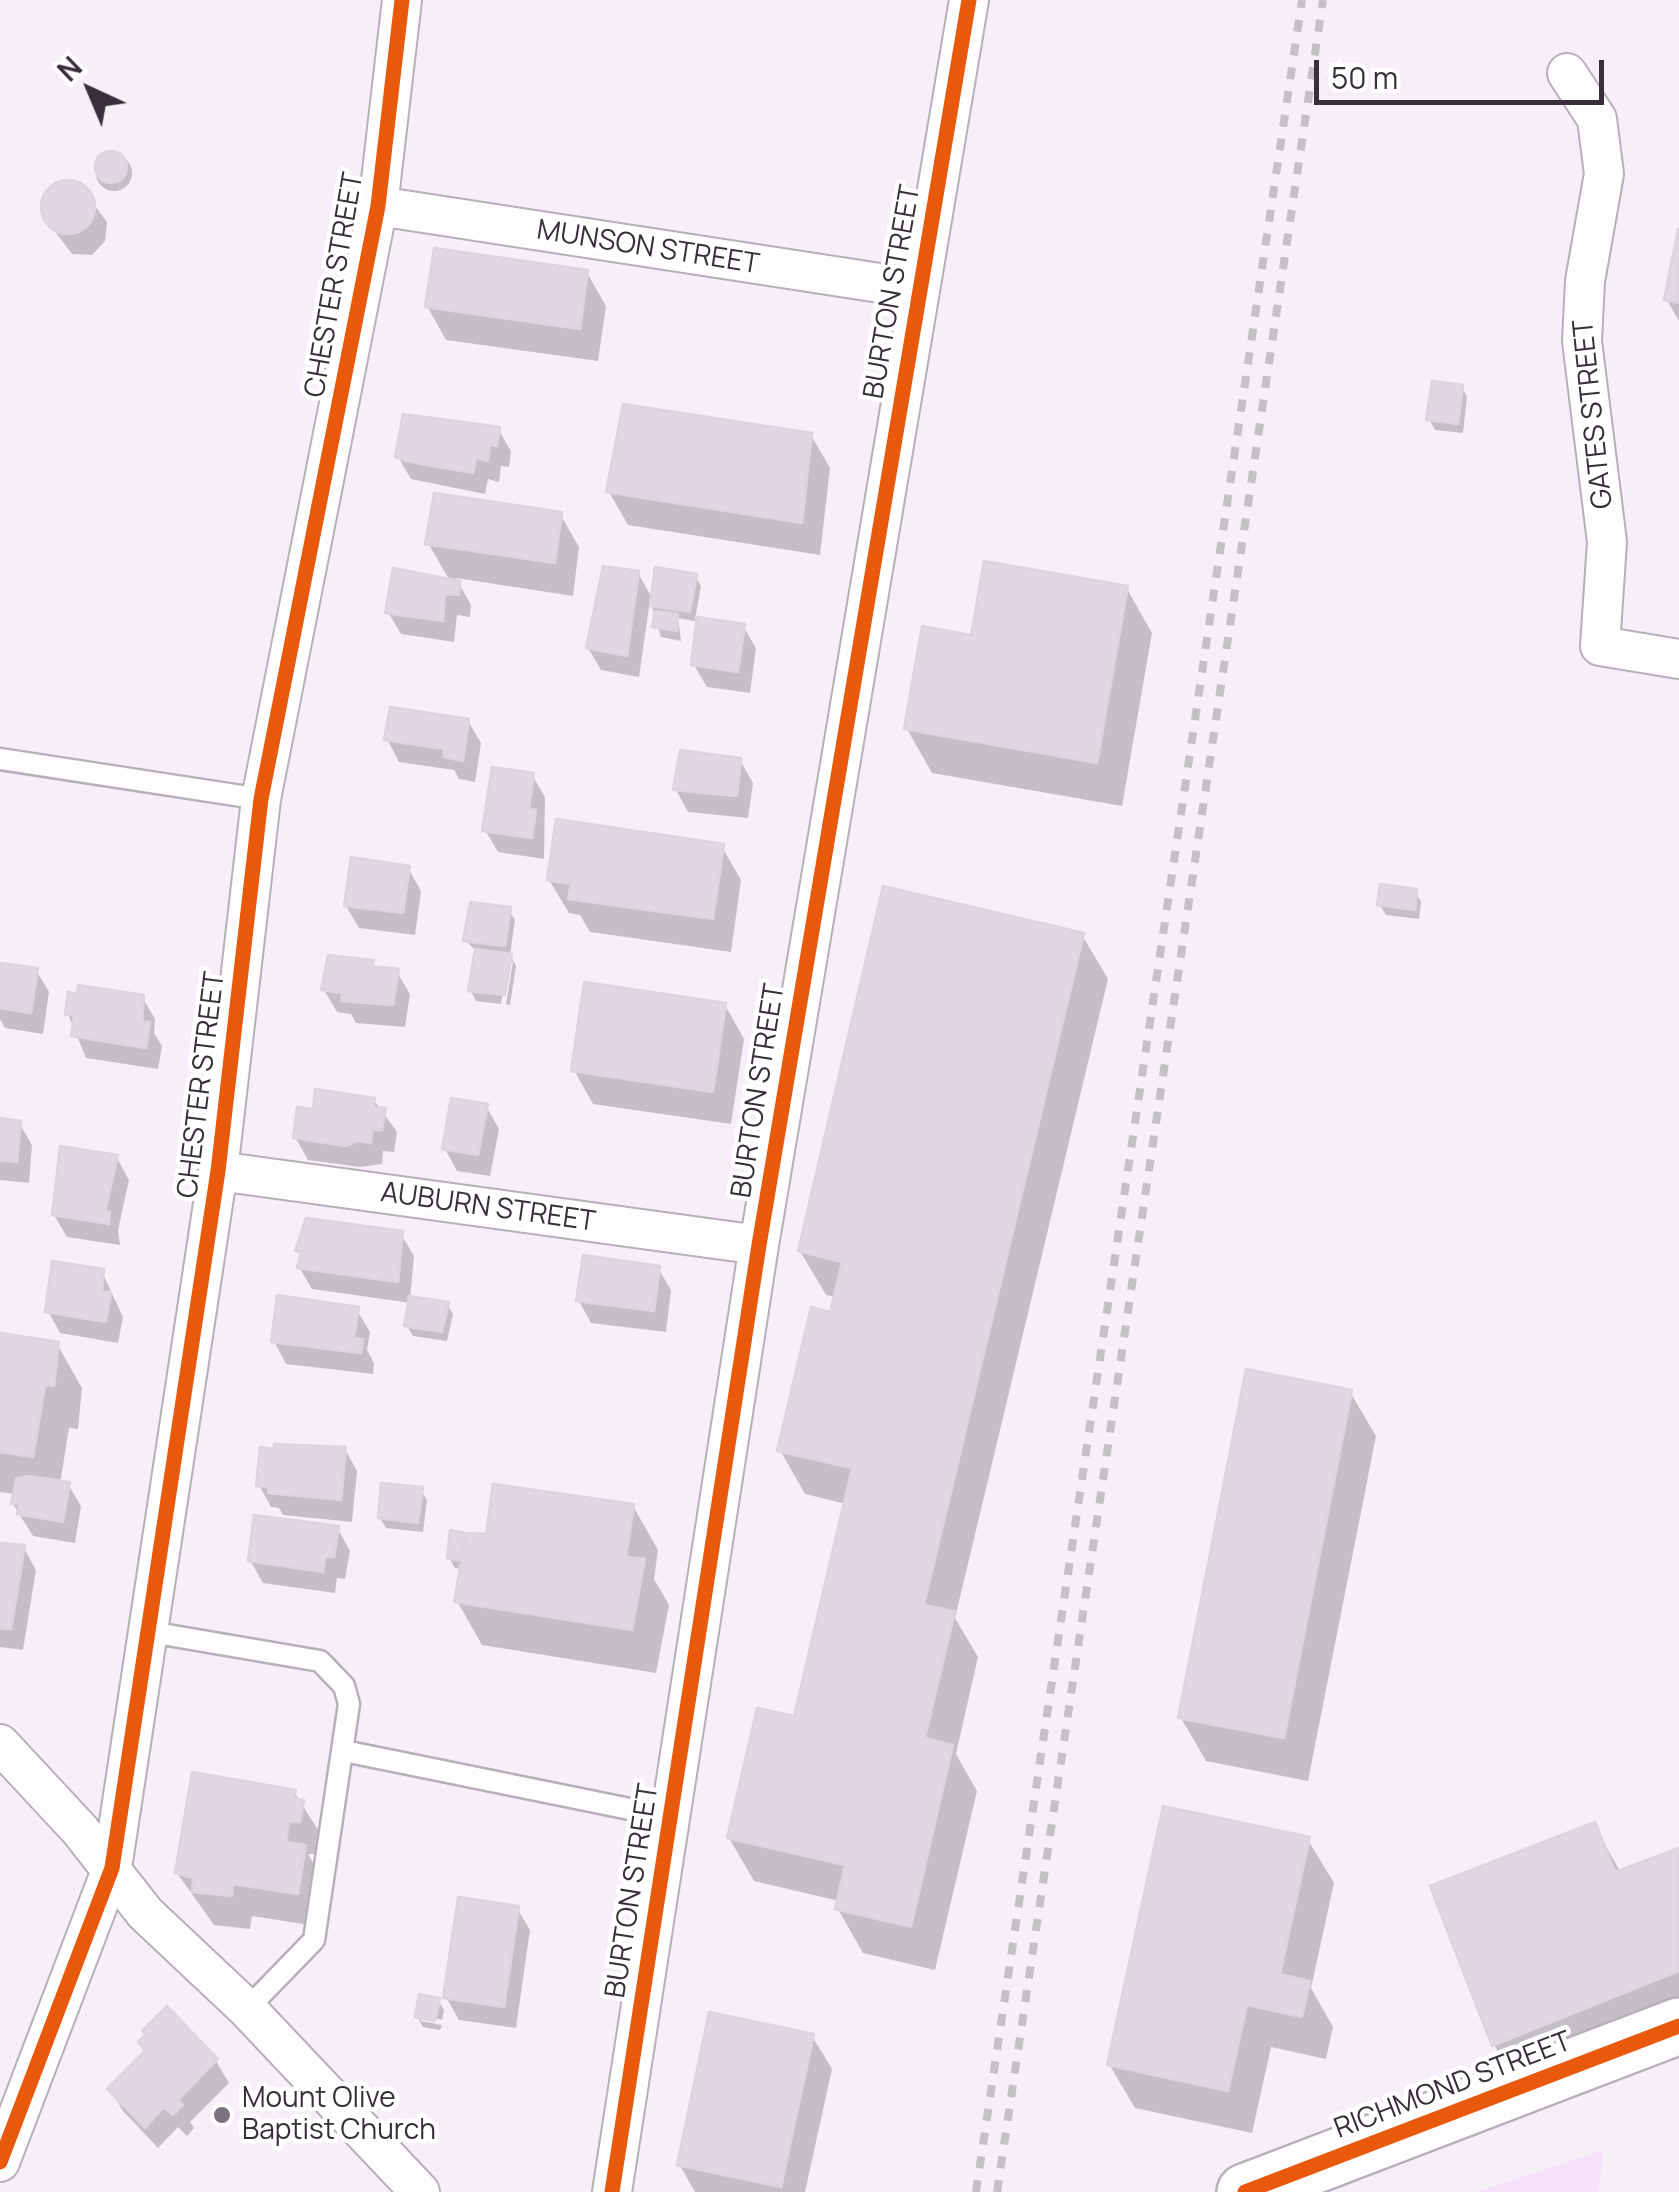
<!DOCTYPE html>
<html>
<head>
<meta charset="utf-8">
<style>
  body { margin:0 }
  #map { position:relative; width:1679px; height:2192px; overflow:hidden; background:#f6eff8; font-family:Manrope,sans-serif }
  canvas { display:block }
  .north { position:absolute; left:40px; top:40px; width:100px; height:100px; -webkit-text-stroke:8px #fff; paint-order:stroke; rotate:316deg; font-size:28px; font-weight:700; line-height:40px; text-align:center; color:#382f3a }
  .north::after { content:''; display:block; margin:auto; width:35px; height:45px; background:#382f3a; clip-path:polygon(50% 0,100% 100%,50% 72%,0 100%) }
  .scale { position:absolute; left:1314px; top:60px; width:290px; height:45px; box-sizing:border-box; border:5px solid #382f3a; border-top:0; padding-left:12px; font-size:30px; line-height:35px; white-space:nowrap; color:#382f3a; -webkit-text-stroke:8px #fff; paint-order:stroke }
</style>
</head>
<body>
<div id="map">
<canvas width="1679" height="2192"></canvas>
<div class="north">N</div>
<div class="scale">50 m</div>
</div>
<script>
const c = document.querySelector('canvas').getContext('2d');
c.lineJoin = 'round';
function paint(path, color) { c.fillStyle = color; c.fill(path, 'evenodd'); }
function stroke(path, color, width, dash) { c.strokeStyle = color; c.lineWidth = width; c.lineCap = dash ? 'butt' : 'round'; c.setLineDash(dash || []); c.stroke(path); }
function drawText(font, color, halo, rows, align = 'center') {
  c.font = font + ' Manrope,sans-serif'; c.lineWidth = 9; c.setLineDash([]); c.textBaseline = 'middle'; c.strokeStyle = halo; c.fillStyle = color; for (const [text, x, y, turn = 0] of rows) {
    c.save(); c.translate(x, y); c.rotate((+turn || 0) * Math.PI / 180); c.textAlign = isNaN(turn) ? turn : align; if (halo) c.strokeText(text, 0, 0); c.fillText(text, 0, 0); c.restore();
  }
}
const built = new Path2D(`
  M 1604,2150 L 1598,2192 L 1476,2192 Z`);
const shadow = new Path2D(`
  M96 173a18 18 0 1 1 36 0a18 18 0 1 1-36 0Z
  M 59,182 L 78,183 L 107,222 L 105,241 L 92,255 L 72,254 L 43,216 L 44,197 Z
  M 1679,235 L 1679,321 L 1667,300 Z
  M 587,273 L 606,306 L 598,361 L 446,340 L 427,306 Z
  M 1462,387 L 1467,397 L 1463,433 L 1435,430 L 1429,419 Z
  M 498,429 L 511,451 L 509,467 L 501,466 L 499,482 L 488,479 L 485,494 L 411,479 L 398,457 Z
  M 811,435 L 830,468 L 820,555 L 628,525 L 609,492 Z
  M 560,514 L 579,547 L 573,596 L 456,578 L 471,605 L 470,617 L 457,615 L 454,642 L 401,634 L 388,612 L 450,581 L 428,543 Z
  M 638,573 L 653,600 L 695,576 L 701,586 L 695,619 L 743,626 L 756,648 L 750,693 L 707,687 L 694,665 L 699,622 L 678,618 L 681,641 L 661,637 L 650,600 L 639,677 L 601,670 L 588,648 Z
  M 1127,589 L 1152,633 L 1122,806 L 932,773 L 907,729 L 973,638 Z
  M 468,721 L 481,743 L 475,782 L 459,779 L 454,770 L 399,762 L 387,739 Z
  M 740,760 L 753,783 L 748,818 L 688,812 L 676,790 Z
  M 532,775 L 545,797 L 544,859 L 498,852 L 485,830 Z
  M 722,847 L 741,880 L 731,952 L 590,932 L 580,915 L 569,913 L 549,880 Z
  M 408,868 L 421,891 L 415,935 L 359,928 L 346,906 Z
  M 1415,891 L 1421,902 L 1419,919 L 1386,915 L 1380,905 Z
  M 509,910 L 515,920 L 510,955 L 516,966 L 510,1005 L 506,1004 L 513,962 L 508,962 L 501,1004 L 476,1001 L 471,991 L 477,952 L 466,941 Z
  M 1082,935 L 1108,979 L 955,1618 L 978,1657 L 956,1754 L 977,1791 L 935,1970 L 863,1953 L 838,1909 L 839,1901 L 754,1881 L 729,1838 L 796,1719 L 846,1504 L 805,1494 L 780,1450 L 836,1297 L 826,1295 L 800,1251 Z
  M 372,962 L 376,969 L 397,972 L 410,994 L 405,1027 L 356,1023 L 351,1014 L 337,1012 L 324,990 Z
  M 0,966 L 36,970 L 49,992 L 43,1034 L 5,1028 L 0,1019 Z
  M 142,997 L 155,1019 L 154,1033 L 162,1046 L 158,1069 L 86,1058 L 68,1014 Z
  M 725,1005 L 744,1039 L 731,1124 L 593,1104 L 574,1070 Z
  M 374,1100 L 397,1132 L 394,1152 L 383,1151 L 382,1164 L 360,1167 L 308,1160 L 295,1137 L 315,1112 Z
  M 486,1106 L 499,1129 L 490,1176 L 457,1171 L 445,1149 Z
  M 0,1120 L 19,1123 L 32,1145 L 29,1183 L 0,1180 Z
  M 117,1158 L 129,1180 L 118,1230 L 120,1245 L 67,1237 L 54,1215 Z
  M 301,1232 L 401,1234 L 414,1256 L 410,1299 L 447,1304 L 453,1314 L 447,1341 L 413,1336 L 407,1326 L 411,1303 L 312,1289 L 299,1267 Z
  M 658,1268 L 671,1290 L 666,1332 L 591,1323 L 579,1301 Z
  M 102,1272 L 123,1317 L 118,1343 L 60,1333 L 48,1311 Z
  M 357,1310 L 370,1332 L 367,1350 L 374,1363 L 373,1374 L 286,1364 L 274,1341 Z
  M 0,1335 L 57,1344 L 82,1388 L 78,1429 L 69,1428 L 60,1484 L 68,1484 L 81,1506 L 75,1543 L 33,1536 L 13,1504 L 15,1494 L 0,1492 Z
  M 1350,1392 L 1376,1436 L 1308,1781 L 1206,1761 L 1181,1718 Z
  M 345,1449 L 357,1471 L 352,1522 L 283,1515 L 279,1508 L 271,1507 L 259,1485 Z
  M 421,1490 L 427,1500 L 423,1532 L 386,1528 L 380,1518 Z
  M 633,1506 L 658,1550 L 654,1579 L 669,1605 L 656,1673 L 482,1645 L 457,1601 L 462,1569 L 455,1568 L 449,1557 L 452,1533 L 488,1537 Z
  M 338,1529 L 350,1551 L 345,1579 L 337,1578 L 335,1593 L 263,1583 L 250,1560 Z
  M 0,1545 L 24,1548 L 36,1570 L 23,1650 L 0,1647 Z
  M 294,1792 L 322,1836 L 318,1854 L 308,1854 L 323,1881 L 316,1926 L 252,1916 L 250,1929 L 214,1925 L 177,1873 Z
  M 1594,1825 L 1621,1873 L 1679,1851 L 1679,2024 L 1519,2088 L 1494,2045 Z
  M 1308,1840 L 1334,1883 L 1311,1988 L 1333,2027 L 1326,2059 L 1271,2047 L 1252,2133 L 1135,2108 L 1109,2064 Z
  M 517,1908 L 530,1930 L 516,2028 L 459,2020 L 446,1997 Z
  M 438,2000 L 444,2010 L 442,2020 L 421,2015 L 421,2021 L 442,2025 L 440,2030 L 423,2027 L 417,2016 Z
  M 812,2036 L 832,2069 L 805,2192 L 695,2192 L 679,2164 Z
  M 146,2052 L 216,2061 L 229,2083 L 190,2122 L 194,2128 L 187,2136 L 178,2127 L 158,2148 L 123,2111 L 110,2089 Z`);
const building = new Path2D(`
  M95 167a16 16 0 1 1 32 0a16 16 0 1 1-32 0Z
  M41 207a27 27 0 1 1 54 0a27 27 0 1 1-54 0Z
  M 1678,229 L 1679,229 L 1679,303 L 1664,300 Z
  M 434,248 L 588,270 L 580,329 L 425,307 Z
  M 1432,381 L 1463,385 L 1458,424 L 1426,420 Z
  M 623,404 L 812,433 L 802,523 L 606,492 Z
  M 403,414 L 500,427 L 497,446 L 490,445 L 488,461 L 476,458 L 473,473 L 410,462 L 395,457 Z
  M 434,493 L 562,512 L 555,563 L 425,544 Z
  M 984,561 L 1128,586 L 1097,763 L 904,729 L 922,626 L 971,635 Z
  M 603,566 L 639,571 L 627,656 L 586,648 Z
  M 655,567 L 697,574 L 690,612 L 650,606 Z
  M 393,568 L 460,581 L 459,595 L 445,594 L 443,621 L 385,613 Z
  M 655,611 L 678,614 L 677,631 L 652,627 Z
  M 697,617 L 745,624 L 738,672 L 691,665 Z
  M 390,707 L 469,719 L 463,761 L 444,757 L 444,749 L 384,740 Z
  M 680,750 L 741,758 L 737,796 L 673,790 Z
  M 492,767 L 534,773 L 529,809 L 536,810 L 532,838 L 482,831 Z
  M 556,819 L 724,844 L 713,919 L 568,899 L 571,884 L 547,880 Z
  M 351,857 L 410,866 L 403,913 L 344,906 Z
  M 1380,884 L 1417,889 L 1415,910 L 1377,905 Z
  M 883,886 L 1084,933 L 924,1605 L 955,1611 L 925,1738 L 953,1745 L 911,1927 L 835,1909 L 845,1865 L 727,1838 L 757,1708 L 794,1716 L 852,1468 L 777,1451 L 811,1307 L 830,1312 L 842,1262 L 798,1251 Z
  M 470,902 L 511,907 L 505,946 L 463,941 Z
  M 475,949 L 512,954 L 505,995 L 468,991 Z
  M 328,955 L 374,960 L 372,966 L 399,969 L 393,1005 L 341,1001 L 342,993 L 321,990 Z
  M 0,963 L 38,968 L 31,1013 L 0,1008 Z
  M 584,982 L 726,1003 L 713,1092 L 571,1071 Z
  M 78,985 L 144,995 L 142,1021 L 150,1022 L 146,1048 L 71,1036 L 74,1015 L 65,1015 L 68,992 L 77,994 Z
  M 315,1089 L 375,1098 L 373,1107 L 386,1108 L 382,1130 L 372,1130 L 371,1143 L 357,1141 L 346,1146 L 293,1138 L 297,1107 L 313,1109 Z
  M 451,1098 L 488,1104 L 478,1155 L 442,1149 Z
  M 0,1118 L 21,1121 L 17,1162 L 0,1160 Z
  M 60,1146 L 118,1155 L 105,1212 L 110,1212 L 109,1224 L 52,1215 Z
  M 306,1218 L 403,1231 L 398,1282 L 297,1268 L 301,1252 L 295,1251 Z
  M 583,1255 L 660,1266 L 654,1311 L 576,1301 Z
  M 52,1261 L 104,1269 L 102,1292 L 111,1292 L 106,1322 L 45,1312 Z
  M 277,1295 L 359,1307 L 354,1338 L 363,1339 L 361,1353 L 271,1342 Z
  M 409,1296 L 449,1302 L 442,1332 L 404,1326 Z
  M 0,1333 L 59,1342 L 54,1386 L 45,1385 L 33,1457 L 0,1452 Z
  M 1246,1369 L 1352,1390 L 1284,1738 L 1178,1718 Z
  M 274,1444 L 346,1447 L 341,1500 L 268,1493 L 269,1487 L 256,1486 L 260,1447 L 274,1449 Z
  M 29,1476 L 70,1482 L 63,1522 L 17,1514 L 19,1504 L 11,1504 L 16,1479 Z
  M 381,1483 L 423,1487 L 418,1523 L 378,1518 Z
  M 493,1484 L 634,1504 L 626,1557 L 645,1559 L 632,1630 L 454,1602 L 466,1533 L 486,1534 Z
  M 254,1515 L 339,1526 L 334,1557 L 325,1557 L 323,1572 L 248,1561 Z
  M 450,1530 L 466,1533 L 461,1561 L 447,1558 Z
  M 0,1543 L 25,1545 L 11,1629 L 0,1628 Z
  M 192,1772 L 296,1790 L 293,1799 L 304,1800 L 300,1822 L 289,1822 L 286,1842 L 306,1845 L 298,1894 L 233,1884 L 232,1896 L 192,1892 L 193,1878 L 175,1873 Z
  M 1163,1806 L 1310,1837 L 1280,1974 L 1310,1981 L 1302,2017 L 1247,2005 L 1228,2091 L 1107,2065 Z
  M 1595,1822 L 1615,1872 L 1679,1848 L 1679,1971 L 1492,2046 L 1430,1886 Z
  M 458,1897 L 519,1906 L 504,2007 L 443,1998 Z
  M 419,1994 L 440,1998 L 435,2021 L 415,2017 Z
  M 167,2006 L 218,2059 L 178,2100 L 183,2105 L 173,2115 L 164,2107 L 145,2128 L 107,2089 L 145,2051 L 138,2042 L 146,2034 L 142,2031 Z
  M 709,2012 L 814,2034 L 781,2187 L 677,2165 Z`);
const service = new Path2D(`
  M 0,759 L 261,799
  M 150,1632 L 320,1661 L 344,1686 L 349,1704 L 314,1940 L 247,2009
  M 344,1751 L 669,1817`);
const minor = new Path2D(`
  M 1567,73 L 1597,119 L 1604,174 L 1585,281 L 1582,341 L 1607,542 L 1600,646 L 1679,659
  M 378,206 L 919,289
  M 218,1171 L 759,1245
  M 0,1744 L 80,1830 L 145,1913 L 247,2009 L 420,2192
  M 0,2162 L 112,1868 L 218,1171 L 261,799 L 378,206 L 402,0
  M 612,2192 L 759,1245 L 969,0`);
const primary = new Path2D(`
  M 1245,2192 L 1679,2026`);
const rail = new Path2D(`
  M 976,2192 L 1302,0
  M 997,2192 L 1323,0`);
const cycleway = new Path2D(`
  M 0,2162 L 112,1868 L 218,1171 L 261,799 L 378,206 L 402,0
  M 612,2192 L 759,1245 L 969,0
  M 1245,2192 L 1679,2026`);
const markers = [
  [222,2115,10,"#7a727c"]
];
const streetNames = [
  ["MUNSON STREET",648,248,9],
  ["CHESTER STREET",335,285,-80],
  ["BURTON STREET",893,292,-80],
  ["GATES STREET",1594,414,-96],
  ["CHESTER STREET",202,1085,-83],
  ["BURTON STREET",759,1091,-81],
  ["AUBURN STREET",488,1208,8],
  ["BURTON STREET",633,1891,-81],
  ["RICHMOND STREET",1453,2086,-21]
];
const poiNames = [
  ["Mount Olive",242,2099],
  ["Baptist Church",242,2131]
];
paint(built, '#f5e3fa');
paint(shadow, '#0003');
paint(building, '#e2d6e5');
stroke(building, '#dcd5de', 2.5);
stroke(service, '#b7b0b9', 25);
stroke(minor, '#b7b0b9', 42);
stroke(primary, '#b7b0b9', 60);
stroke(service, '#fefdfe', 20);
stroke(minor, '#fefdfe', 38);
stroke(primary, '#fefdfe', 55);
stroke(rail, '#c3c1c3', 8, [12, 12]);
stroke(cycleway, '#e8590c', 15);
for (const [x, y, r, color] of markers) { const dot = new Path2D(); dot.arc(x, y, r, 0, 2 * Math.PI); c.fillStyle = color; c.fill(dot); stroke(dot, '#fff', 4); }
drawText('28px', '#382f3a', '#fff', streetNames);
drawText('28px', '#382f3a', '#fff', poiNames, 'left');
</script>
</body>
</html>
